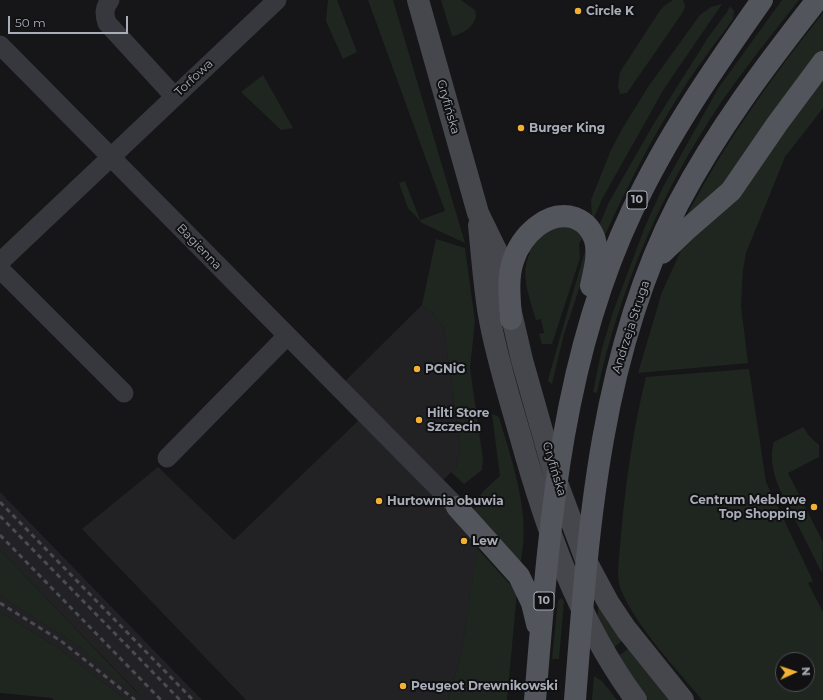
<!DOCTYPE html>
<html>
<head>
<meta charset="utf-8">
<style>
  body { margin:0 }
  #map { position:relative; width:823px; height:700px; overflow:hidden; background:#161618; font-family:Montserrat,sans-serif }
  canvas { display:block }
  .north { position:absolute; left:775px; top:652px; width:40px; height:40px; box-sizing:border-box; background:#111113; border:1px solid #4d4f55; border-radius:50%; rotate:87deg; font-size:11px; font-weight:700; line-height:16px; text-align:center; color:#a8adb8 }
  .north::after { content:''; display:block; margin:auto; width:14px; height:18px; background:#f2b134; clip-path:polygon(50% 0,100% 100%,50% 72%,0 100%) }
  .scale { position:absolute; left:8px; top:16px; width:120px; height:18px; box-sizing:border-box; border:2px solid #a8adb8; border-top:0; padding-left:5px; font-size:12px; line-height:14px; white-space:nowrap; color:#a8adb8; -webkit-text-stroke:3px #111113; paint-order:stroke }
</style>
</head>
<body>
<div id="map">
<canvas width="823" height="700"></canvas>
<div class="north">N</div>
<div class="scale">50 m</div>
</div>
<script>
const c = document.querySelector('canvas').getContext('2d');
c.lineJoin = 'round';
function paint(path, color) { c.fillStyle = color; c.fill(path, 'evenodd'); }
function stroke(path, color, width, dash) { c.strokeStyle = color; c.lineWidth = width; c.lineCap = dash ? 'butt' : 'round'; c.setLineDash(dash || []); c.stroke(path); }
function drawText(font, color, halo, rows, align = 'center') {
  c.font = font + ' Montserrat,sans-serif'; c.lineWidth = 4; c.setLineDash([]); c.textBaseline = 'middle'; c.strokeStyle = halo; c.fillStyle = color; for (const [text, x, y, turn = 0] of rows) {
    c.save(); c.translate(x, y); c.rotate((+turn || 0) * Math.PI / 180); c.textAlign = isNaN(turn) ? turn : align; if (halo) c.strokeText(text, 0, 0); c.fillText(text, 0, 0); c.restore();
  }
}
const built = new Path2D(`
  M 422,305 L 434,314 L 444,328 L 460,449 L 456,467 L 435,489 L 479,537 L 462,650 L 448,700 L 246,700 L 82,529 L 158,467 L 234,540 L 359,420 L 332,394 Z
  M 0,492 L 202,700 L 126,700 L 57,647 L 0,612 L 0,596 L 77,645 L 140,695 L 0,550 Z`);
const green = new Path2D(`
  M 328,0 L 337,0 L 357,52 L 343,59 L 326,21 Z
  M 368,0 L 393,0 L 465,243 L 422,223 L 408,208 L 399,183 L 405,181 L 420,220 L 445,211 Z
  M 441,0 L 461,0 L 475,10 C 480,23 463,35 452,36 Z
  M 673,0 L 683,0 L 685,6 L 683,12 L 627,93 L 620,94 L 618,86 L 620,72 L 659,12 L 664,6 Z
  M 782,0 L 799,0 C 772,34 745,68 720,104 C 661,192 619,290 597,393 L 593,392 L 602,348 L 613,312 L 646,224 L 663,187 L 719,87 Z
  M 722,4 L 664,89 L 602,199 L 594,218 L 592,219 L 591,200 L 611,150 L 622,129 L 648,87 L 700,15 L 711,7 Z
  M 730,6 L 734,11 L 733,19 C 715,44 696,68 680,94 C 651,139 627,187 605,235 L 598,228 L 609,202 L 653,125 L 709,36 L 727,12 Z
  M 823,13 L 823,50 L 788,93 L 738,170 L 690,217 L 688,213 C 727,140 771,78 823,13 Z
  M 823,73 L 823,108 L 785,157 L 746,253 L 743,270 L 741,306 L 748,363 L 638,373 L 662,292 L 683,246 Z
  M 263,75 L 293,128 L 281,130 L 241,92 Z
  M 563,225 L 577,230 L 583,237 L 579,244 L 580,258 L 552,344 L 542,344 L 539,334 L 544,333 L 541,319 L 536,320 C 530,299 519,274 530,253 L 526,248 L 538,234 Z
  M 436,239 L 465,248 L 475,321 L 470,368 L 483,460 L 482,470 L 464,484 L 450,471 L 456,467 L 460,449 L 444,328 L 434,314 L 422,305 Z
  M 587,244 L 583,277 L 564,334 L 552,384 L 548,381 L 551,369 Z
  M 749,369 L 766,482 L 813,581 L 808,583 L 823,612 L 823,700 L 702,700 C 676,668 637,628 621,590 C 617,579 618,569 619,557 C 624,497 631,436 646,377 ZM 783,660 L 807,660 L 807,684 L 783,684 Z
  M 492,414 L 499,417 C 513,466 533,517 519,569 L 474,516 C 473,497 487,488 500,476 Z
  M 803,427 L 809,436 L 819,445 L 819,457 L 788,473 L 823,542 L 822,573 L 780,490 C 774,476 769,458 774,442 Z
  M 477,548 L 517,592 L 507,700 L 448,700 L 462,650 Z
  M 0,550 L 144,700 L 77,645 L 0,596 Z
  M 562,598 L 564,601 L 559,659 L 552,659 L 558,600 Z
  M 598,608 L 600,608 L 623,640 L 612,649 L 598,617 Z
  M 0,612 L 57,647 L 126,700 L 54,700 L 52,698 L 0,693 Z
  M 629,648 L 672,700 L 648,700 L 617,657 Z
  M 594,676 L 602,681 L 617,700 L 592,700 Z`);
const street = new Path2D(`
  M 110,0 C 104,8 104,14 107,23 L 174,96
  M 0,45 L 457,507
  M 0,262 L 277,0
  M 0,269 L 124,393
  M 167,458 L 286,337`);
const secondary = new Path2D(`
  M 418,0 L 478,213 L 497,252 L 522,360 L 556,480 L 587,563 L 608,602 L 626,629 L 683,700
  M 479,225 C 482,255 484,285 489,315 C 496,356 509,396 520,435 C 546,529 578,621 636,700`);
const primary = new Path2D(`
  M 662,253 L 685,231 L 731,191 L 777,124 L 823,62
  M 511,319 C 510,300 507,279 513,261 C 521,236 547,209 575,218 C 585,222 592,230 595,240 C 599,255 594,271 591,286
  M 457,507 L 519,576 L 532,603 L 537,624
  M 535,700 C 549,534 559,365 632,211 C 667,136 714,68 762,0
  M 575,700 C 588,531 599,358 678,204 C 717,130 766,65 817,0`);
const rail = new Path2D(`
  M 0,502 L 193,700
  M 0,516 L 180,700
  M 0,535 L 161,700
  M 0,603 L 61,641 L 135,700`);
const markers = [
  [578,11,4,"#f2b134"],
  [521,128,4,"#f2b134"],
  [417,369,4,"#f2b134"],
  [419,420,4,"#f2b134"],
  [379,501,4,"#f2b134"],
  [814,507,4,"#f2b134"],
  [464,541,4,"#f2b134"],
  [403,686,4,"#f2b134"]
];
const shields = [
  [637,200,20],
  [544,601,20]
];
const shieldNames = [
  ["10",637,200],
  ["10",544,601]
];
const poiNames = [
  ["Circle K",586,11],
  ["Burger King",529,128],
  ["PGNiG",425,369],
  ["Hilti Store",427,413],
  ["Szczecin",427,427],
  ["Centrum Meblowe",806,500,"right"],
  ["Top Shopping",806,514,"right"],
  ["Hurtownia obuwia",387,501],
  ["Lew",472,541],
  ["Peugeot Drewnikowski",411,686]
];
const streetNames = [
  ["Torfowa",194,78,-43],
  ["Gryfińska",448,107,74],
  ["Bagienna",199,247,46],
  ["Andrzeja Struga",631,327,-72],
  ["Gryfińska",554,469,73]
];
paint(built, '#222225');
paint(green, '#1e261f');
stroke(street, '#37383d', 19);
stroke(secondary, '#45474d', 22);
stroke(primary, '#53555c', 22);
stroke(rail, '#4a4c52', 3, [5, 4]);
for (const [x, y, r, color] of markers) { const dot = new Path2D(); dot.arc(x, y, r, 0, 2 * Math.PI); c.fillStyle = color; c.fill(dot); stroke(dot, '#111113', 1.5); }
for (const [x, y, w] of shields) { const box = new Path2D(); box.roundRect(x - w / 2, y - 9, w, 18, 3); c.fillStyle = '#111113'; c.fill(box); stroke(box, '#a8adb8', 1); }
drawText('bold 11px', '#a8adb8', null, shieldNames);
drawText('bold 12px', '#a8adb8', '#111113', poiNames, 'left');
drawText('12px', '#a8adb8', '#111113', streetNames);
</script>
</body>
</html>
